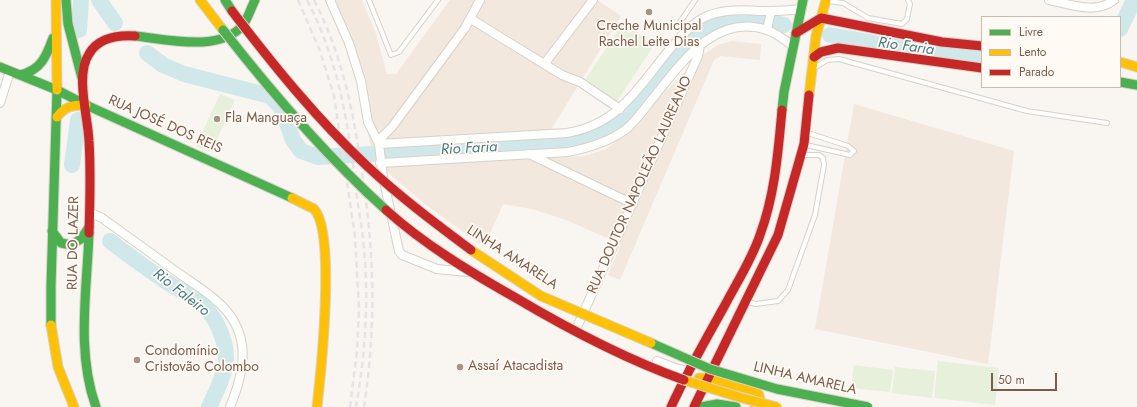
<!DOCTYPE html>
<html>
<head>
<meta charset="utf-8">
<style>
  body { margin:0 }
  #map { position:relative; width:1137px; height:407px; overflow:hidden; background:#f9f5f0; font-family:Jost,sans-serif }
  canvas { display:block }
  .legend { position:absolute; left:981px; top:16px; width:140px; height:72px; box-sizing:border-box; background:#fffaf3; border:1px solid #cabbb1; margin:0; padding:5px 7px; list-style:none; font-size:12px; color:#7a5c4d }
  .legend li { display:flex; align-items:center; gap:8px; height:20px }
  .legend b { width:20px; border:1px solid #cabbb1 }
  .scale { position:absolute; left:991px; top:373px; width:66px; height:18px; box-sizing:border-box; border:2px solid #7a5c4d; border-top:0; padding-left:5px; font-size:12px; line-height:14px; white-space:nowrap; color:#7a5c4d; -webkit-text-stroke:3px #fffaf3; paint-order:stroke }
</style>
</head>
<body>
<div id="map">
<canvas width="1137" height="407"></canvas>
<ul class="legend">
<li><b style="height:5px;background:#4caf50"></b>Livre</li>
<li><b style="height:5px;background:#ffc107"></b>Lento</li>
<li><b style="height:5px;background:#c62828"></b>Parado</li>
</ul>
<div class="scale">50 m</div>
</div>
<script>
const c = document.querySelector('canvas').getContext('2d');
c.lineJoin = 'round';
function paint(path, color) { c.fillStyle = color; c.fill(path, 'evenodd'); }
function stroke(path, color, width, dash) { c.strokeStyle = color; c.lineWidth = width; c.lineCap = dash ? 'butt' : 'round'; c.setLineDash(dash || []); c.stroke(path); }
function drawText(font, color, halo, rows, align = 'center') {
  c.font = font + ' Jost,sans-serif'; c.lineWidth = 3.5; c.setLineDash([]); c.textBaseline = 'middle'; c.strokeStyle = halo; c.fillStyle = color; for (const [text, x, y, turn = 0] of rows) {
    c.save(); c.translate(x, y); c.rotate((+turn || 0) * Math.PI / 180); c.textAlign = isNaN(turn) ? turn : align; if (halo) c.strokeText(text, 0, 0); c.fillText(text, 0, 0); c.restore();
  }
}
const residential = new Path2D(`
  M 331,0 L 362,0 L 375,31 L 387,74 L 396,74 L 450,0 L 597,0 L 621,16 L 552,128 L 562,157 L 585,156 L 606,149 L 630,128 L 698,58 L 718,45 L 732,41 L 761,44 L 760,60 L 721,56 L 714,60 L 620,280 L 608,275 L 621,244 L 566,220 L 532,209 L 503,204 L 484,247 L 425,204 L 373,160 L 366,121 L 364,88 Z
  M 854,104 L 1014,151 L 988,364 L 815,329 Z`);
const green = new Path2D(`
  M 623,23 L 655,44 L 617,101 L 585,80 Z
  M 220,94 L 235,100 L 211,152 L 196,146 Z
  M 938,361 L 999,368 L 995,405 L 934,398 Z
  M 854,365 L 893,370 L 890,392 L 851,388 Z
  M 895,367 L 935,371 L 932,398 L 892,393 Z`);
const river = new Path2D(`
  M 99,0 L 115,23
  M 1120,29 L 1134,0
  M 79,30 L 81,0
  M 830,35 L 907,49 L 982,57
  M 147,53 L 163,65 L 184,74 L 270,96 L 281,107 L 293,140 L 301,151 L 318,157 L 564,143 C 578,141 592,138 605,132 C 658,104 677,20 745,17 C 757,17 772,23 784,25
  M 72,165 L 78,120
  M 110,241 C 129,256 149,270 170,284 C 183,292 200,300 209,312 C 219,324 226,343 226,358 C 225,375 216,392 209,407`);
const lane = new Path2D(`
  M 369,0 L 391,55 L 399,52 L 438,0
  M 828,1 L 843,3 L 868,18 L 902,24 L 907,19 L 910,4 L 908,0
  M 680,22 L 695,0
  M 816,67 L 827,60 L 839,59 L 1027,111 L 1107,123
  M 806,145 L 850,155 L 854,151 L 848,146 L 808,133
  M 747,302 L 756,304 L 778,301 L 788,290 L 815,215 L 824,165 L 823,158 L 819,155 L 802,155`);
const street = new Path2D(`
  M 330,0 L 349,43 L 361,81 L 368,122 L 379,144 L 383,177 L 399,251 L 402,255 L 437,269 L 467,272
  M 1049,0 C 1069,4 1096,15 1114,0
  M 471,19 L 562,75 L 580,82 L 620,109
  M 767,30 L 771,11
  M 545,63 L 593,0
  M 0,103 L 10,71
  M 378,141 L 392,127 L 465,28 L 480,0
  M 379,144 L 567,133 C 620,124 638,87 670,49 C 679,38 690,25 703,18 C 726,7 747,11 771,11 C 781,11 792,10 802,9
  M 529,154 L 633,204
  M 380,163 L 568,152 C 589,148 608,142 625,130 C 634,123 642,112 649,103 C 678,68 713,12 767,30 C 776,33 785,40 793,46
  M 89,212 L 102,218 C 127,236 152,254 177,272 C 192,283 210,293 223,307 C 252,337 244,373 230,407
  M 578,325 L 698,56 L 700,45
  M 657,361 L 678,369 L 688,371`);
const fast = new Path2D(`
  M 66,0 L 68,24 L 82,78
  M 225,0 L 232,11
  M 135,36 C 166,39 220,53 243,25 C 248,18 251,8 255,0
  M 0,67 L 57,90 L 86,105 L 292,198
  M 20,75 C 41,70 46,57 53,38
  M 1120,82 L 1137,85
  M 782,110 L 784,92 L 803,0
  M 52,231 L 61,243 L 71,245 L 81,239 L 89,227
  M 89,233 C 87,291 76,352 96,407
  M 51,325 L 51,286 L 57,90
  M 701,407 L 717,404 L 736,407`);
const slow = new Path2D(`
  M 56,0 L 57,90
  M 200,0 L 223,30
  M 1120,62 L 1137,67
  M 809,95 L 816,36 L 826,0
  M 57,117 C 65,106 73,105 86,105
  M 292,198 L 314,209 C 336,232 321,372 317,407
  M 51,325 L 58,367 L 74,407
  M 699,378 L 707,378 L 755,391 L 759,395 L 760,400 L 755,407`);
const jam = new Path2D(`
  M 796,33 L 821,18 L 942,42 L 982,46
  M 814,57 L 821,52 L 838,48 L 982,68
  M 89,233 C 90,202 91,172 89,141 C 88,117 75,75 89,54 C 98,38 118,35 135,36
  M 671,407 C 687,372 706,339 725,305 C 737,282 752,259 760,235 C 775,194 778,153 782,110
  M 694,407 L 778,235 L 804,144 L 809,95`);
const rail = new Path2D(`
  M 298,0 L 320,51 L 334,96 L 355,236 L 359,308 L 357,351 L 350,407
  M 307,0 C 339,61 349,128 357,196 C 359,214 363,232 364,250 C 369,301 365,356 356,407
  M 314,0 C 340,50 352,104 360,159 C 374,245 377,321 364,407`);
const fastBridge = new Path2D(`
  M 223,30 C 273,94 325,155 386,210
  M 651,343 L 710,369 L 777,389 L 868,407`);
const slowBridge = new Path2D(`
  M 471,250 L 541,296 L 651,343
  M 684,380 L 742,398 L 777,407`);
const jamBridge = new Path2D(`
  M 232,11 C 274,66 317,119 367,166 C 400,197 435,223 471,250
  M 386,210 C 425,245 470,272 516,298 C 570,330 625,359 684,380`);
const markers = [
  [649,12,4,"#a69286"],
  [217,119,4,"#a69286"],
  [137,360,4,"#a69286"],
  [460,367,4,"#a69286"]
];
const poiNames = [
  ["Creche Municipal",649,27,"center"],
  ["Rachel Leite Dias",649,43,"center"],
  ["Fla Manguaça",225,119],
  ["Condomínio",145,352],
  ["Cristovão Colombo",145,368],
  ["Assaí Atacadista",468,367]
];
const streetNames = [
  ["RUA JOSÉ DOS REIS",165,125,24],
  ["RUA DOUTOR NAPOLEÃO LAUREANO",640,185,-66],
  ["RUA DO LAZER",74,243,-89],
  ["LINHA AMARELA",512,258,33],
  ["LINHA AMARELA",805,379,13]
];
const waterNames = [
  ["Rio Faria",906,47,8],
  ["Rio Faria",469,149,-3],
  ["Rio Faleiro",181,293,38]
];
paint(residential, '#f2e8de');
paint(green, '#e7f0db');
stroke(river, '#d0e8ea', 16);
stroke(lane, '#d7d1cb', 6);
stroke(street, '#d7d1cb', 10);
stroke(fast, '#d9d2cb', 11);
stroke(slow, '#d9d2cb', 11);
stroke(jam, '#d9d2cb', 11);
stroke(lane, '#fefefd', 4);
stroke(street, '#fefefd', 8);
stroke(fast, '#4caf50', 9);
stroke(slow, '#ffc107', 9);
stroke(jam, '#c62828', 9);
stroke(rail, '#e6e3e7', 2.5, [6, 4]);
stroke(fastBridge, '#dad1cc', 11, []);
stroke(slowBridge, '#dad1cc', 11, []);
stroke(jamBridge, '#dad1cc', 11, []);
stroke(fastBridge, '#4caf50', 9);
stroke(slowBridge, '#ffc107', 9);
stroke(jamBridge, '#c62828', 9);
for (const [x, y, r, color] of markers) { const dot = new Path2D(); dot.arc(x, y, r, 0, 2 * Math.PI); c.fillStyle = color; c.fill(dot); stroke(dot, '#fffaf3', 1.5); }
drawText('14px', '#7a5c4d', '#fffaf3', poiNames, 'left');
drawText('14px', '#7a5c4d', '#fffaf3', streetNames);
drawText('italic 15px', '#437c86', '#fffaf3', waterNames);
</script>
</body>
</html>
